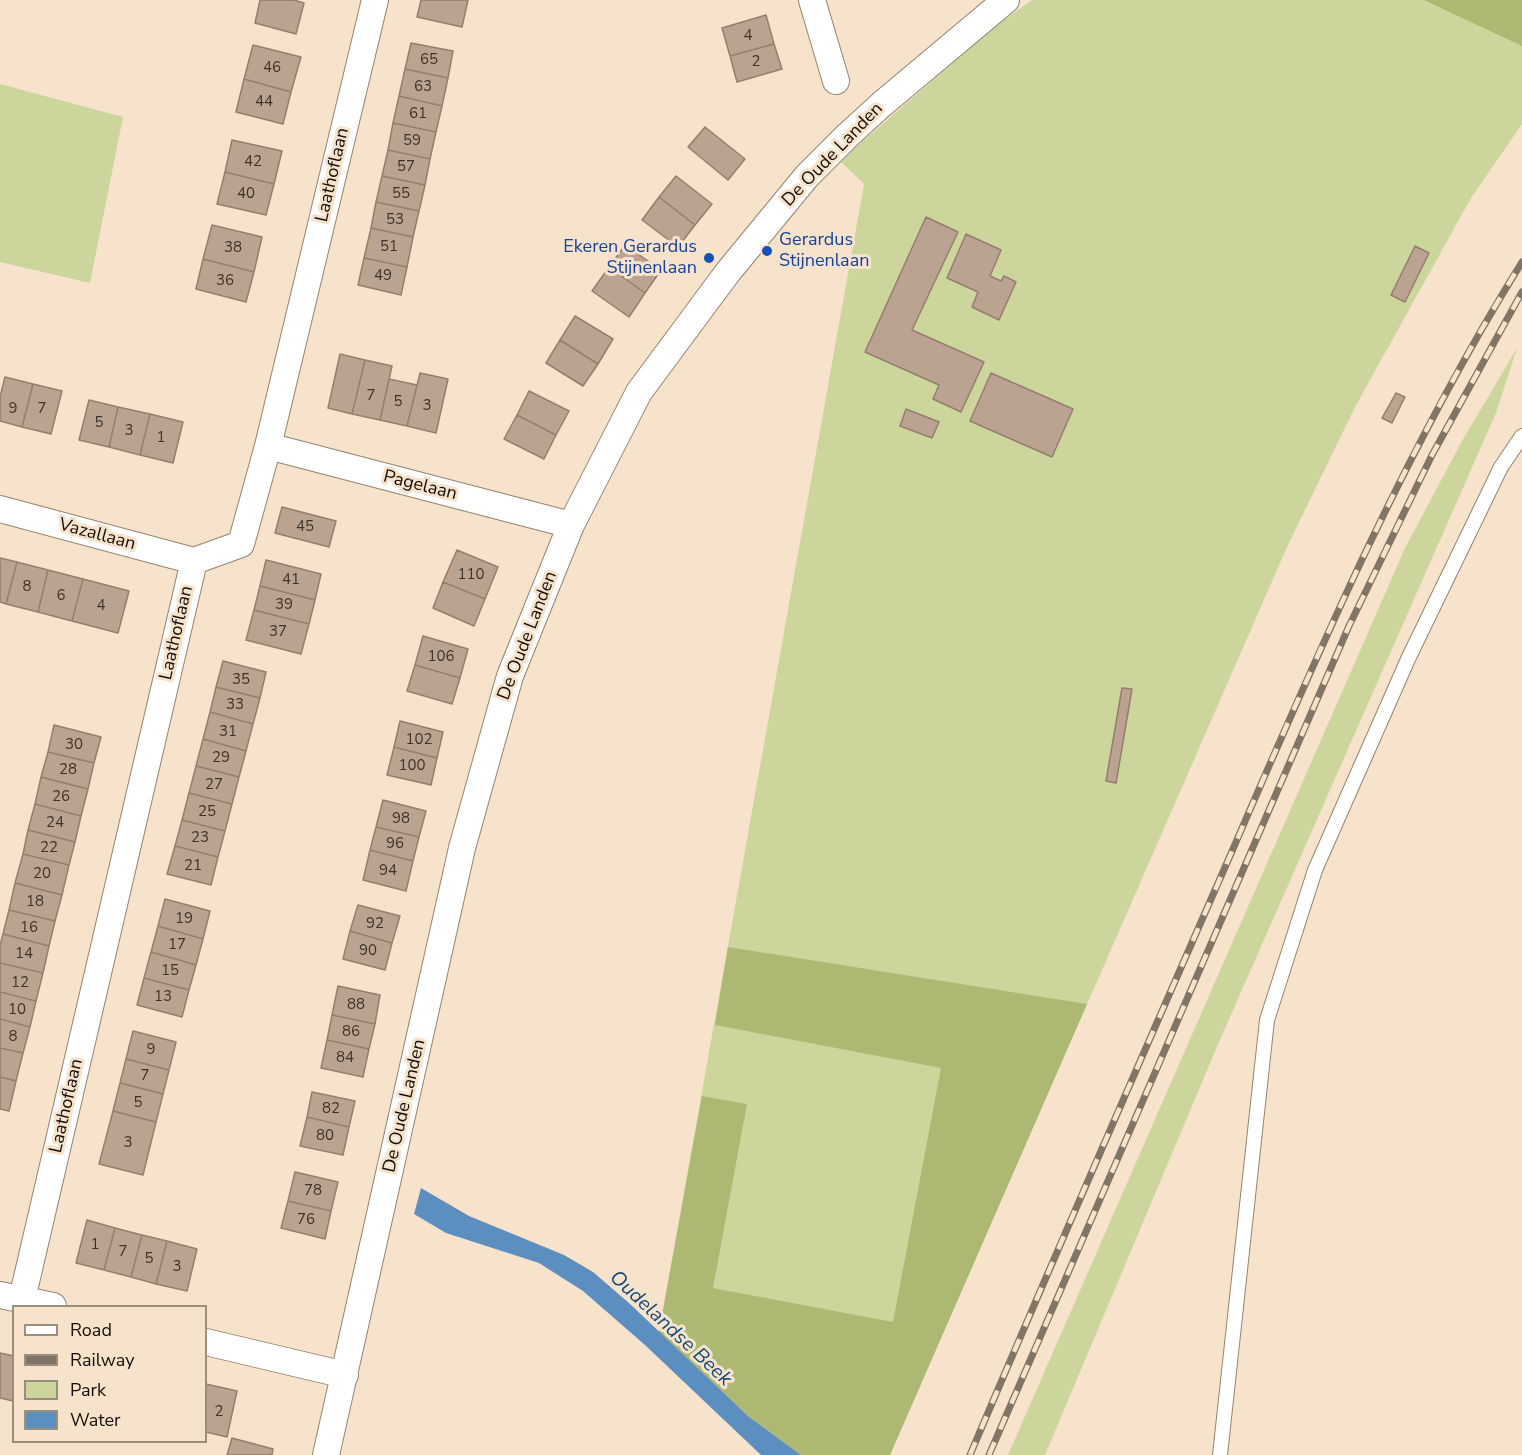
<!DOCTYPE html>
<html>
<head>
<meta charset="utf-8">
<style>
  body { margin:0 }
  #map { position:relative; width:1522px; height:1455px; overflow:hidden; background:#f7e3cc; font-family:"Nunito Sans",sans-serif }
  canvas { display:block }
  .legend { position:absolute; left:12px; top:1305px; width:195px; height:138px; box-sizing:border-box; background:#f7e3cc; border:2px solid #9c8e7d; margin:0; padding:8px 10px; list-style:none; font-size:18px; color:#140e06 }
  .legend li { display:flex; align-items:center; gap:12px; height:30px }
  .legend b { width:30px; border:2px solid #9c8e7d }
</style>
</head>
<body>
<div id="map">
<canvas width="1522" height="1455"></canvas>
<ul class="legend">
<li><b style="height:8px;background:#fff"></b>Road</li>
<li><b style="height:8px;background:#817565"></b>Railway</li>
<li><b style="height:16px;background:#ccd69c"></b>Park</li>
<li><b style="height:16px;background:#5c8ec0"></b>Water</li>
</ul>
</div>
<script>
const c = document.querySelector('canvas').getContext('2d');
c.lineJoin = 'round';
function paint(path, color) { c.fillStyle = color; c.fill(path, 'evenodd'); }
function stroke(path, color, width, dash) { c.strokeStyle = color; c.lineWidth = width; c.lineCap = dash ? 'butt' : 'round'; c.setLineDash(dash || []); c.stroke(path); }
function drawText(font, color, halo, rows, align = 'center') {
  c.font = font + ' "Nunito Sans",sans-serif'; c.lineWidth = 6; c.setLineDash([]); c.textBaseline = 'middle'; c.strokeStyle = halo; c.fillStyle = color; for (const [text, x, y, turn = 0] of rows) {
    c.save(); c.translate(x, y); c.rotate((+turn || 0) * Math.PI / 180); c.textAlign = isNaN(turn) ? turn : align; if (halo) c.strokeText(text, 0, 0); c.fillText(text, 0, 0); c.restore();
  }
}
const green = new Path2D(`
  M 1032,0 L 1522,0 L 1522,124 L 1471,198 L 1355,407 L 1287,547 L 890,1455 L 801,1455 L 659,1332 L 864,184 L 841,162 L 857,146 L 993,28 Z
  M 0,84 L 123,117 L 90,283 L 0,262 Z
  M 1517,348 L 1496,413 L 1219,1042 L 1045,1455 L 1008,1455 L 1405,548 L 1462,441 Z`);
const forest = new Path2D(`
  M 1424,0 L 1522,0 L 1522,46 Z
  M 728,947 L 1087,1004 L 890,1455 L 801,1455 L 748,1416 L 659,1332 L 702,1096 L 747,1104 L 713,1288 L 893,1322 L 941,1068 L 715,1025 Z`);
const water = new Path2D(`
  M 421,1188 L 469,1216 L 564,1255 L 593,1272 L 629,1303 L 748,1416 L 801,1455 L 761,1455 L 645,1345 L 583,1291 L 539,1263 L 446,1233 L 414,1214 Z`);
const building = new Path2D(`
  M 260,0 L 294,0 L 304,3 L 296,34 L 255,23 Z
  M 421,0 L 468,0 L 462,27 L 417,17 Z
  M 766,15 L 774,44 L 730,56 L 722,28 Z
  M 411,43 L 453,51 L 448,78 L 405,69 Z
  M 774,44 L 782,69 L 737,82 L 730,56 Z
  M 253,45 L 301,57 L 291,92 L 244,79 Z
  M 405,69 L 448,78 L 442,106 L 399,96 Z
  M 244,79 L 291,92 L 283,124 L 236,112 Z
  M 399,96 L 442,106 L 436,132 L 393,123 Z
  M 393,123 L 436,132 L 430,159 L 388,150 Z
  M 705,127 L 745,159 L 728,180 L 688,147 Z
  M 232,140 L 282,151 L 274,184 L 225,172 Z
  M 388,150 L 430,159 L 425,185 L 382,176 Z
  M 225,172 L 274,184 L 266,215 L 217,204 Z
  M 382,176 L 425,185 L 419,211 L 376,202 Z
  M 676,176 L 712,204 L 695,225 L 659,197 Z
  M 659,197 L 695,225 L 678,247 L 642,220 Z
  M 376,202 L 419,211 L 413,237 L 371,228 Z
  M 926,217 L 958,232 L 912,330 L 984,362 L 961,412 L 933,399 L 939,385 L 865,352 Z
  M 212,225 L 262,237 L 254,272 L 203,259 Z
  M 371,228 L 413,237 L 407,267 L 364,258 Z
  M 966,234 L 1001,250 L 990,276 L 1001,281 L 1004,276 L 1016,282 L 999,320 L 972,307 L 978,292 L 947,278 Z
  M 625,245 L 661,270 L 645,293 L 609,267 Z
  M 1415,246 L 1429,253 L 1405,302 L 1391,295 Z
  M 364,258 L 407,267 L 401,295 L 358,285 Z
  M 203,259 L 254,272 L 246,302 L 196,289 Z
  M 609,267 L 645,293 L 629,317 L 592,291 Z
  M 575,316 L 613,339 L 598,364 L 560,340 Z
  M 560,340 L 598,364 L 583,386 L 546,363 Z
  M 340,354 L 365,360 L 352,414 L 328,408 Z
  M 365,360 L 392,366 L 380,420 L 352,414 Z
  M 420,373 L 448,379 L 436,433 L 407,426 Z
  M 991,373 L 1073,409 L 1052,457 L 970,421 Z
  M 5,377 L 33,384 L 22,427 L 0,421 L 0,397 Z
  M 389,379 L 417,385 L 407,426 L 380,420 Z
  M 33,384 L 62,391 L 51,434 L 22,427 Z
  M 529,391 L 569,411 L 556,435 L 517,415 Z
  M 1396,393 L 1405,397 L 1392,423 L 1382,418 Z
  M 89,400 L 118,407 L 109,447 L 79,440 Z
  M 118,407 L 150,414 L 140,455 L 109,447 Z
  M 906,409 L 939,422 L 932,438 L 900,426 Z
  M 150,414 L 183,422 L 173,463 L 140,455 Z
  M 517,415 L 556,435 L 544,459 L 504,439 Z
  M 282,507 L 336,521 L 329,547 L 275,533 Z
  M 457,550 L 498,567 L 485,599 L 443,582 Z
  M 0,558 L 17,562 L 6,604 L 0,602 Z
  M 266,560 L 321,574 L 315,600 L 260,586 Z
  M 17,562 L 48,570 L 38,612 L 6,604 Z
  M 48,570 L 83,579 L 72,621 L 38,612 Z
  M 83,579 L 129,591 L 118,633 L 72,621 Z
  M 443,582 L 485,599 L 474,626 L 433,608 Z
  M 260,586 L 315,600 L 309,624 L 254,610 Z
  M 254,610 L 309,624 L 301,654 L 246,640 Z
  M 423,636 L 468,649 L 460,678 L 415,665 Z
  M 223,661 L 266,672 L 260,698 L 216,687 Z
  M 415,665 L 460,678 L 452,704 L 407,691 Z
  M 216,687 L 260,698 L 253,724 L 210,712 Z
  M 1122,688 L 1132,689 L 1116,783 L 1106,781 Z
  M 210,712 L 253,724 L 246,751 L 203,739 Z
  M 400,721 L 443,732 L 437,758 L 394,747 Z
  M 54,725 L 101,737 L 94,763 L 48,752 Z
  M 203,739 L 246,751 L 239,777 L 196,766 Z
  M 394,747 L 437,758 L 431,785 L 387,775 Z
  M 48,752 L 94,763 L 88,789 L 41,777 Z
  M 196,766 L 239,777 L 232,804 L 189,793 Z
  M 41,777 L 88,789 L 81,816 L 35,804 Z
  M 189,793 L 232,804 L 225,831 L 182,820 Z
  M 383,800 L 426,811 L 419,837 L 376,827 Z
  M 35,804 L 81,816 L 75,842 L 28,830 Z
  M 182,820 L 225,831 L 218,857 L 175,846 Z
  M 376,827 L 419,837 L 413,861 L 370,850 Z
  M 28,830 L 75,842 L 69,865 L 23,854 Z
  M 175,846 L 218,857 L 211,885 L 167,874 Z
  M 370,850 L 413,861 L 406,891 L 363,880 Z
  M 23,854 L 69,865 L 62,895 L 15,883 Z
  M 15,883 L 62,895 L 55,921 L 9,910 Z
  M 165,899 L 210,911 L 203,939 L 158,926 Z
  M 358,905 L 400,916 L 392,943 L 350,931 Z
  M 9,910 L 55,921 L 49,946 L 3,934 Z
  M 158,926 L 203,939 L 196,965 L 151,952 Z
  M 350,931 L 392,943 L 385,970 L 343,959 Z
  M 3,934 L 49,946 L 43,973 L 0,963 L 0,945 Z
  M 151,952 L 196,965 L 189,990 L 144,978 Z
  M 0,963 L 43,973 L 36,1001 L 0,992 Z
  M 144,978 L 189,990 L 182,1017 L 137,1005 Z
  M 338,986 L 380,995 L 375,1024 L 332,1015 Z
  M 0,992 L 36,1001 L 30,1027 L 0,1019 Z
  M 332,1015 L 375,1024 L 369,1049 L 327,1040 Z
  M 0,1019 L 30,1027 L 23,1053 L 0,1048 Z
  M 133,1031 L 176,1042 L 169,1070 L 126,1059 Z
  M 327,1040 L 369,1049 L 363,1077 L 321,1068 Z
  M 0,1048 L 23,1053 L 16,1081 L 0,1077 Z
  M 126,1059 L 169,1070 L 163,1094 L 120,1083 Z
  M 0,1077 L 16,1081 L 9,1111 L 0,1109 Z
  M 120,1083 L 163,1094 L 156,1122 L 113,1111 Z
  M 312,1092 L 355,1101 L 349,1127 L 307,1117 Z
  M 113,1111 L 156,1122 L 143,1175 L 99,1164 Z
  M 307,1117 L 349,1127 L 343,1155 L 300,1146 Z
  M 295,1172 L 338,1182 L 331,1211 L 288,1201 Z
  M 288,1201 L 331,1211 L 325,1239 L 281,1228 Z
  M 87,1220 L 115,1228 L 104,1270 L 76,1263 Z
  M 115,1228 L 142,1235 L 131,1277 L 104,1270 Z
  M 142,1235 L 167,1241 L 156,1284 L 131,1277 Z
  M 167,1241 L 197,1249 L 187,1291 L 156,1284 Z
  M 0,1353 L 14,1356 L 13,1401 L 0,1398 Z
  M 206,1384 L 237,1391 L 227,1437 L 206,1432 Z
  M 232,1438 L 273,1449 L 272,1455 L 227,1455 Z`);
const lane = new Path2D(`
  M 1220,1455 L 1267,1020 L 1315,870 L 1409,657 L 1501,467 L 1522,436`);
const street = new Path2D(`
  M 812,0 L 836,81
  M 268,446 L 571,525
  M 0,509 L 194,561
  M 0,1295 L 53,1306
  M 22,1299 L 194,561 L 241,544 L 268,446 L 375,0
  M 206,1342 L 345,1375
  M 326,1455 L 462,848 L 510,676 L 571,525 L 639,392 L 728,272 L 807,176 L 848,135 L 882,104 L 1006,0`);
const rail = new Path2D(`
  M 970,1455 C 1056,1252 1145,1050 1233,849 C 1320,648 1406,448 1522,262
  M 989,1455 L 1349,626 L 1432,455 L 1522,292`);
const markers = [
  [767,251,6,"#1a4fb4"],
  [709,258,6,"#1a4fb4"]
];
const numberNames = [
  ["4",748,36],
  ["65",429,60],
  ["2",756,62],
  ["46",272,68],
  ["63",423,87],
  ["44",264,102],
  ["61",418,114],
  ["59",412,141],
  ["42",253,162],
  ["57",406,167],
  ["40",246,194],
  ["55",401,194],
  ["53",395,220],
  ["51",389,247],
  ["38",233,248],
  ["49",383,276],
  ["36",225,281],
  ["7",371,396],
  ["5",398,402],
  ["3",427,406],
  ["9",13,409],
  ["7",42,409],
  ["5",99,423],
  ["3",129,431],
  ["1",161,438],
  ["45",305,527],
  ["110",471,575],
  ["41",291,580],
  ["8",27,587],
  ["6",61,596],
  ["39",284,605],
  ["4",101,606],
  ["37",278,632],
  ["106",441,657],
  ["35",241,680],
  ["33",235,705],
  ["31",228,732],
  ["102",419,740],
  ["30",74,745],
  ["29",221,758],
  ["100",412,766],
  ["28",68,770],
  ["27",214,785],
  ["26",61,797],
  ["25",207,812],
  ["98",401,819],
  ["24",55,823],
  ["23",200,838],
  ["96",395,844],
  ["22",49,848],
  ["21",193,866],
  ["94",388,871],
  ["20",42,874],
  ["18",35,902],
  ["19",184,919],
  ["92",375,924],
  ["16",29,928],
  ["17",177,945],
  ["90",368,951],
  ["14",24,954],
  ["15",170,971],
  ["12",20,983],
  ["13",163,997],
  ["88",356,1005],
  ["10",17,1010],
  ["86",351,1032],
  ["8",13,1037],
  ["9",151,1050],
  ["84",345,1058],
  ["7",145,1076],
  ["5",138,1103],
  ["82",331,1109],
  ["80",325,1136],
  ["3",128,1143],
  ["78",313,1191],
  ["76",306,1220],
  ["1",95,1245],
  ["7",123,1252],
  ["5",149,1259],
  ["3",177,1267],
  ["2",219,1412]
];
const streetNames = [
  ["De Oude Landen",833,155,-46],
  ["Laathoflaan",333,175,-77],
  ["Pagelaan",420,486,14],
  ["Vazallaan",97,535,15],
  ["Laathoflaan",177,633,-77],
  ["De Oude Landen",528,636,-69],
  ["Laathoflaan",67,1106,-77],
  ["De Oude Landen",405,1106,-77]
];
const transitNames = [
  ["Gerardus",779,241],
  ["Stijnenlaan",779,262],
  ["Ekeren Gerardus",697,248,"right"],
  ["Stijnenlaan",697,269,"right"]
];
const waterNames = [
  ["Oudelandse Beek",670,1329,43]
];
paint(green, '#ccd69c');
paint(forest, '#adb873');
paint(water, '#5c8ec0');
paint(building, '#bba391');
stroke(building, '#957e6d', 1.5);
stroke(lane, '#95836e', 16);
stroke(street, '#95836e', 28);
stroke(lane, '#fff', 14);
stroke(street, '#fff', 26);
stroke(rail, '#817565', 7);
stroke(rail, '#f7e3cc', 4.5, [14]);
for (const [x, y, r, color] of markers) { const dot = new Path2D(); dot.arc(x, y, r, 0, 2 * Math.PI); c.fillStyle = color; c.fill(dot); stroke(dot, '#f7e3cc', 2); }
drawText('15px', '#3e3329', null, numberNames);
drawText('18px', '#140e06', '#f7e3cc', streetNames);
drawText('18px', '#164399', '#f7e3cc', transitNames, 'left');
drawText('italic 20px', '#124a7a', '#f7e3cc', waterNames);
</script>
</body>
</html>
